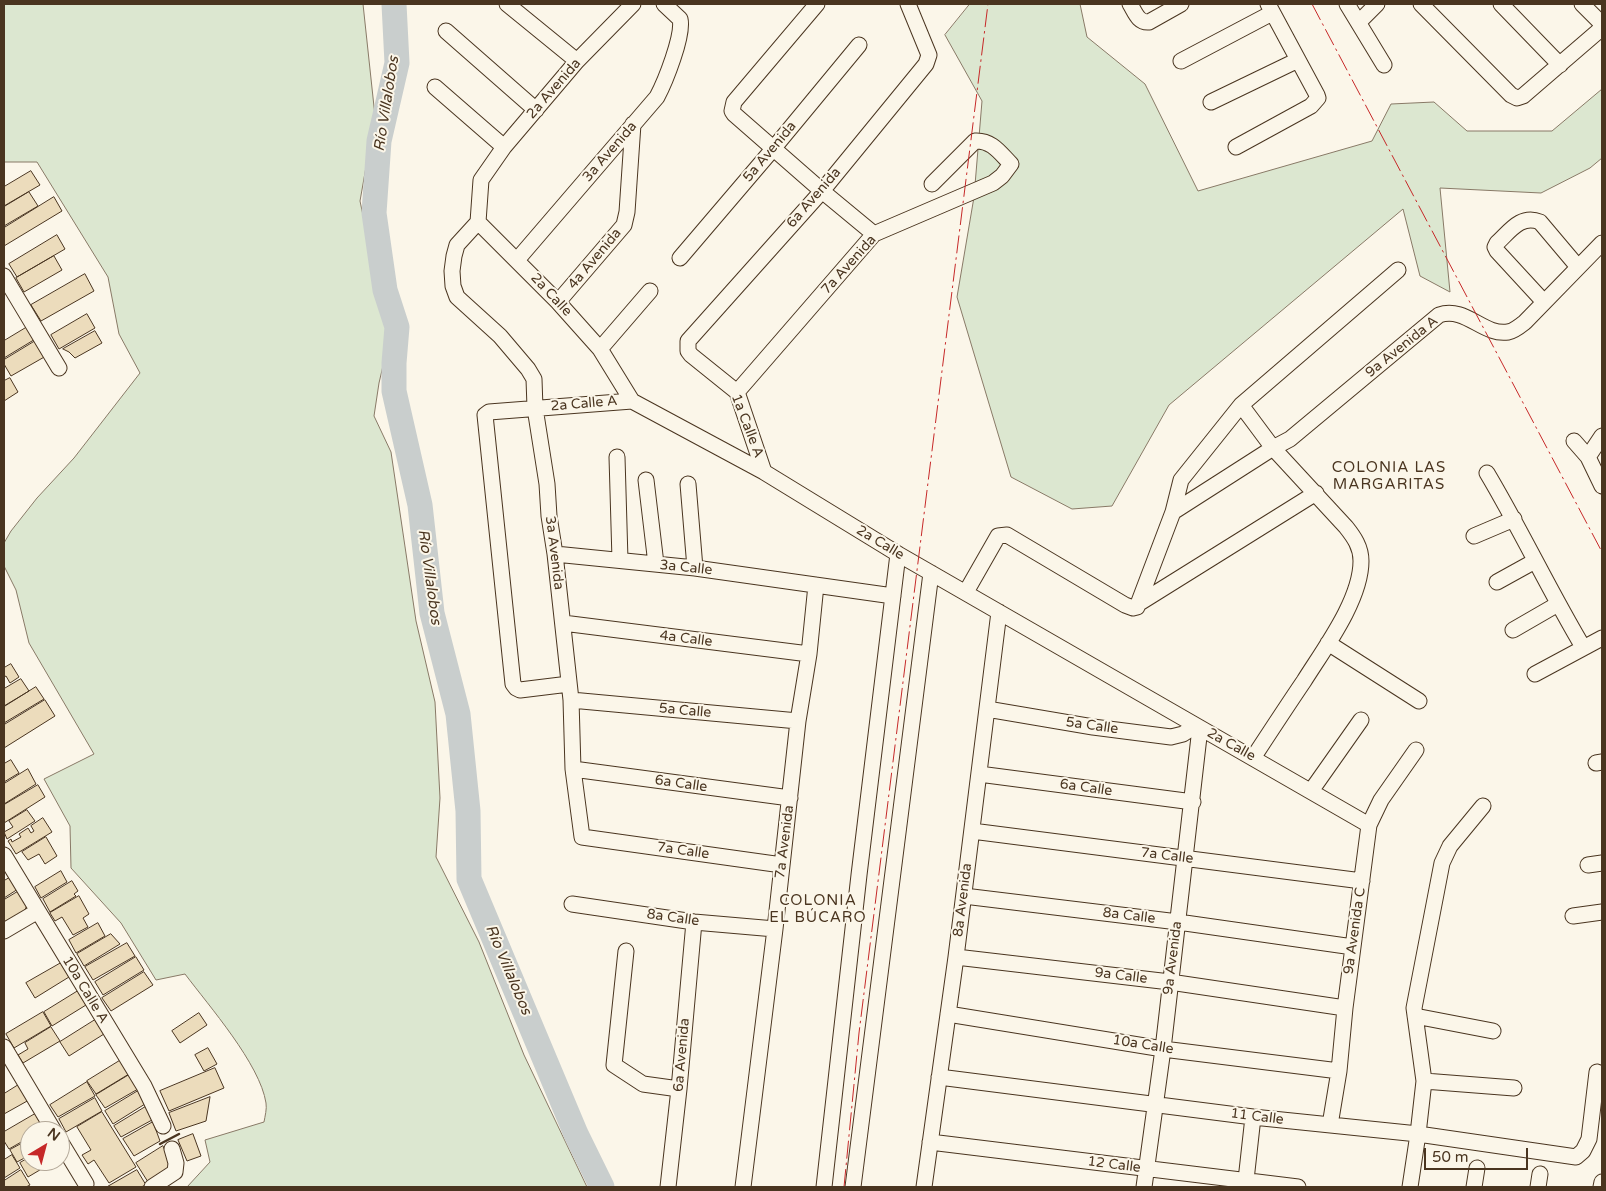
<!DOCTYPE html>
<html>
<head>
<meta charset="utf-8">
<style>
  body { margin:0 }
  #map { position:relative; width:1606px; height:1191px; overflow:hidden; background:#fbf6e9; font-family:"Varela Round",sans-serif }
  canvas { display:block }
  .frame { position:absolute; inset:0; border:5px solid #4a3520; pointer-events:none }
  .north { position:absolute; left:20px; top:1121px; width:50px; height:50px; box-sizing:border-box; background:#fbf6e9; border:1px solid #b4a999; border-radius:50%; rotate:37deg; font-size:14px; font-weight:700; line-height:20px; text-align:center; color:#4a3520 }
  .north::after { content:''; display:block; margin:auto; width:18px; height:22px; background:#c62828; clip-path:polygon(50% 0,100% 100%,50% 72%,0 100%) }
  .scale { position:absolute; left:1424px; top:1148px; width:104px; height:22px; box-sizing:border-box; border:2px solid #4a3520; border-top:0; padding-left:6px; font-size:15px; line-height:18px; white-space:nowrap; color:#4a3520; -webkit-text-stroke:4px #fbf6e9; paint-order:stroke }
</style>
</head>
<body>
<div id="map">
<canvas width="1606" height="1191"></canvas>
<div class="frame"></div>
<div class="north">N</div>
<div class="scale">50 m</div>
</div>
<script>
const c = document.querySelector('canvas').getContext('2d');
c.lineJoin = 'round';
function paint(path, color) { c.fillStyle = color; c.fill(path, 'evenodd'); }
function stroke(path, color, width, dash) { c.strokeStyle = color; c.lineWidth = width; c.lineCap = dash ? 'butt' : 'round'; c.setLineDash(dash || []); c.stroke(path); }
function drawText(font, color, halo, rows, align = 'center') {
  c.font = font + ' "Varela Round",sans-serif'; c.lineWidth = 4; c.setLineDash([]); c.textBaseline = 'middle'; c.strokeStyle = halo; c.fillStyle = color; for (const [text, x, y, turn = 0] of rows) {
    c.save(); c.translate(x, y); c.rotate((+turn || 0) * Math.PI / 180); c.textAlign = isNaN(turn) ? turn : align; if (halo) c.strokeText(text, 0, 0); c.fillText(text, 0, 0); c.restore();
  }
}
const green = new Path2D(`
  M 4,4 L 363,4 L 375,116 L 360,201 L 389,340 L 379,383 L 374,416 L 391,452 L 416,621 L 435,702 L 440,798 L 436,857 L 479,942 L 524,1055 L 587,1187 L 187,1187 L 210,1162 L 205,1140 L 264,1122 C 265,1116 267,1109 266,1103 C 260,1064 209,1006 185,974 L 156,980 L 121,923 L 71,868 L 70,826 L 44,779 L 94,754 L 29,643 L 16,590 L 4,566 L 4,543 L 11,531 L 37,498 L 74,458 L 140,373 L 119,334 L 108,277 L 37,162 L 4,162 Z
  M 970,4 L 1080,4 L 1087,37 L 1145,84 L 1198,191 L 1372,141 L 1391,104 L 1434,102 L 1467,131 L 1552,131 L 1602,89 L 1602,158 L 1590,168 L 1541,193 L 1440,188 L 1450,292 L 1420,276 L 1403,209 L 1169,405 L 1112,506 L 1072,509 L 1011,477 L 957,297 L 974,197 L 982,101 L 945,35 Z`);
const river = new Path2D(`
  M 394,4 L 397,63 L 379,141 L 374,213 L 385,290 L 397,327 L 394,363 L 394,391 L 420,505 L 432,613 L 458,714 L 468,811 L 469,879 L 576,1134 L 602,1187`);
const building = new Path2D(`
  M 31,171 L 40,185 L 4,206 L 4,187 Z
  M 29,192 L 38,206 L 4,226 L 4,207 Z
  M 54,197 L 62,211 L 4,246 L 4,228 Z
  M 57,235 L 65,249 L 17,277 L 9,264 Z
  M 54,256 L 62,270 L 24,292 L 16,278 Z
  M 85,274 L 94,291 L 41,321 L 31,305 Z
  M 87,314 L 95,328 L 59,349 L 51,335 Z
  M 29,326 L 37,338 L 4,358 L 4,341 Z
  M 95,331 L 102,343 L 75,358 L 69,352 L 63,349 Z
  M 37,340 L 46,356 L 11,376 L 4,364 L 4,360 Z
  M 10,378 L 18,392 L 4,401 L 4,381 Z
  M 11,664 L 19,677 L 10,683 L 6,676 L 4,677 L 4,668 Z
  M 21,679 L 29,691 L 4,706 L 4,689 Z
  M 36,687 L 44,699 L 4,723 L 4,707 Z
  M 45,700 L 55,716 L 4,748 L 4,725 Z
  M 11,760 L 19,773 L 4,782 L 4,764 Z
  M 28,769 L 36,784 L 4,804 L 4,784 Z
  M 38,785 L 45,797 L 4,823 L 4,805 Z
  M 27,810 L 35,821 L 7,839 L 4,832 L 13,827 L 9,821 Z
  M 43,818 L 52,832 L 16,854 L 8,841 L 11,839 L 12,842 L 21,837 L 19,834 L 28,828 L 31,833 L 34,831 L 31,826 Z
  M 46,837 L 57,856 L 45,864 L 39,854 L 28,860 L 22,852 Z
  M 61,871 L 67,882 L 41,898 L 35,887 Z
  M 11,877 L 18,889 L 4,898 L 4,881 Z
  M 72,881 L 78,891 L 74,894 L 76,896 L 50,912 L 43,899 Z
  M 19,891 L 27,905 L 25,910 L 4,923 L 4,900 Z
  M 79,896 L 89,914 L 83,918 L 88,927 L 73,935 L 62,917 L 55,921 L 50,913 Z
  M 98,923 L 105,936 L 76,953 L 69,940 Z
  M 111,934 L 120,944 L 84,966 L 77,954 Z
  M 127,943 L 135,956 L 93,980 L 85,967 Z
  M 136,957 L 144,970 L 103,995 L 95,982 Z
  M 61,963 L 69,977 L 35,998 L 26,983 Z
  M 144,972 L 153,985 L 111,1011 L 102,998 Z
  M 78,991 L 86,1005 L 52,1026 L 44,1012 Z
  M 43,1012 L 51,1026 L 14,1048 L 6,1034 Z
  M 199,1013 L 207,1025 L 180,1043 L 172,1031 Z
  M 95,1020 L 104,1034 L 69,1056 L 60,1042 Z
  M 51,1027 L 60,1041 L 23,1063 L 18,1055 L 28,1049 L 25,1043 Z
  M 208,1048 L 217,1064 L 204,1071 L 195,1055 Z
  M 121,1060 L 129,1074 L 96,1094 L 87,1081 Z
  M 215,1068 L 224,1088 L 169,1111 L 160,1091 Z
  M 129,1075 L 138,1089 L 105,1108 L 96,1095 Z
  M 87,1082 L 95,1096 L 58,1117 L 50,1105 Z
  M 20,1084 L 29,1100 L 4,1114 L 4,1094 Z
  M 138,1091 L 145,1104 L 113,1124 L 105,1111 Z
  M 210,1097 L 206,1121 L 176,1131 L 169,1113 Z
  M 95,1098 L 102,1111 L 66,1132 L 59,1119 Z
  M 147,1106 L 152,1120 L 121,1137 L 114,1126 Z
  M 102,1112 L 136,1167 L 109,1183 L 94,1160 L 88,1164 L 82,1155 L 91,1150 L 77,1127 Z
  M 35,1114 L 44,1129 L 41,1131 L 30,1131 L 30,1137 L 9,1149 L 4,1141 L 4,1132 Z
  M 153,1122 L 160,1141 L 134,1156 L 123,1139 Z
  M 193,1134 L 201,1156 L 187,1161 L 178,1140 Z
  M 30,1139 L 30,1155 L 17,1162 L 10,1150 Z
  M 163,1146 L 170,1163 L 168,1170 L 148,1182 L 136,1163 Z
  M 12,1155 L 20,1168 L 4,1178 L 4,1160 Z
  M 30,1157 L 30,1161 L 55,1161 L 28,1177 L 20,1163 Z
  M 21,1170 L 30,1185 L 26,1187 L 4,1187 L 4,1181 Z
  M 137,1170 L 146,1185 L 141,1187 L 107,1187 Z`);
const minor = new Path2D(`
  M 507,4 L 577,61
  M 633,4 L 577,61 L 504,147 L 481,180 L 478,222 L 558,302 L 600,349 L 632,401 L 764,472 L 898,554 L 1369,825
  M 817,4 L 734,102 L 732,111 L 734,114 L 822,191 L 874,234
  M 1130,4 C 1135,12 1138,23 1149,22 L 1181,4
  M 1347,4 L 1384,65
  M 1421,4 L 1511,95 L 1517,98 L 1523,96 L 1602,28
  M 1501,4 L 1560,65
  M 1582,4 L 1602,24
  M 1359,22 L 1377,4
  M 446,31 L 536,110
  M 1181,61 L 1272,13
  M 435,87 L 504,147
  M 1211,102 L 1298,60
  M 1236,147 L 1311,106 L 1318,98 L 1317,95 L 1268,4
  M 478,222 L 457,245 L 454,256 L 452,271 L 453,286 L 457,297 L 500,336 L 528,369 L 534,379 L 535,408 L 547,484 L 549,516 L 555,554 L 571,700 L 573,769 L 582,837 L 782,865
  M 680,258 L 773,149 L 859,45
  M 517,260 L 657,97 C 665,82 684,35 680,19 L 664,4
  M 4,276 L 59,368
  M 558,302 L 624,225 L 627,212 L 633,124
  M 1544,302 L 1497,251 L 1495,247 L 1497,243 C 1510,231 1521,214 1540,222 L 1578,267
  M 600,349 L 650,291
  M 737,392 L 874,234 L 993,183 L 1002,176 L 1011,164 C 1000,153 992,140 975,141 L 932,184
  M 1241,405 L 1273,448 L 1346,527 C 1354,537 1361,547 1361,561 C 1361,600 1324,649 1304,681 C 1287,706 1270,732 1253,758
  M 1574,441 L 1588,457 L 1602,486
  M 617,457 L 620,560
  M 1588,457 L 1602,436
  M 764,472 L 737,392 L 691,355 L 688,351 L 688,341 L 822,191 L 926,64 L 929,55 L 908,4
  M 1487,473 C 1521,530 1549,590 1583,647
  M 646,480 L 656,564
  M 688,484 L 695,568
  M 1173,512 L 1273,448 L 1290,439 L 1439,315 C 1466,306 1483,336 1508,332 C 1514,331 1520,326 1525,322 L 1602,243
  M 1474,536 L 1514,519
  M 555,554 L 695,568 L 893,596
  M 1497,582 L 1535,561
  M 966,592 L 998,536 L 1007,535 L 1125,605 L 1133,608 L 1137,607 L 1173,512 L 1181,480 L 1241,405 L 1398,270
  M 1138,604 L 1316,493
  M 563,623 L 809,654
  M 1513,630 L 1558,604
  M 1328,643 L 1419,701
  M 1535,674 L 1602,638
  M 569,684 L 520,690 L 516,688 L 513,684 L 485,415 L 489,412 L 632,401
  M 571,700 L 798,721
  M 987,709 L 1093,727 L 1171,737 L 1183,734 L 1195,726
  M 1596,763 L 1602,762
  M 573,769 L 790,798
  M 979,774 L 1193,802
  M 1311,791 L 1361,720
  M 972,831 L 1362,881
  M 4,855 L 144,1086 L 163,1126
  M 1588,865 L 1602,863
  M 964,896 L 1178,922 L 1353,947
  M 572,904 L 694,922 L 775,929
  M 1573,916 L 1602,912
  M 4,931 L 38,911
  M 626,951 L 614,1065 L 643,1084 L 679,1089
  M 956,957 L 1170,982 L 1345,1008
  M 948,1014 L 1163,1049 L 1339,1071
  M 1415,1016 L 1493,1031
  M 4,1047 L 54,1131
  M 939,1077 L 1253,1117 L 1418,1134 L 1576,1157 L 1583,1151 L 1589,1139 L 1597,1072
  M 1424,1081 L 1514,1088
  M 1330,1125 L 1339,1071 L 1345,1008 L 1369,825 L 1381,800 L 1416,750
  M 60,1141 L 86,1184
  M 930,1142 L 1298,1187
  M 1246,1180 L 1253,1117
  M 152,1187 L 175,1172 L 176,1163 L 172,1149
  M 668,1187 L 679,1089 L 694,922
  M 743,1187 L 775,929 L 798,721 L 809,654 L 816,585
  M 824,1187 L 859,875 L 898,554
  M 853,1187 L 931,573
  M 924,1187 L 956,957 L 999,612
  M 1144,1187 L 1163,1049 L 1200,728
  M 1410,1187 L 1418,1134 L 1424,1081 L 1414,1008 L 1442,863 L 1450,846 L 1483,806
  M 1474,1187 L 1477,1168
  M 1538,1187 L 1540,1174
  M 1601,1187 L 1602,1182`);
const wall = new Path2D(`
  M 160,1144 L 179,1134`);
const power = new Path2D(`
  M 1312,4 L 1602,552
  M 844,1187 L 859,1033 L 988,4`);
const streetNames = [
  ["2a Avenida",554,89,-49],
  ["3a Avenida",610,152,-49],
  ["5a Avenida",770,152,-50],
  ["6a Avenida",814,198,-49],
  ["4a Avenida",595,259,-50],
  ["7a Avenida",849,265,-48],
  ["2a Calle",551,295,47],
  ["9a Avenida A",1402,347,-39],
  ["2a Calle A",584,404,-5],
  ["1a Calle A",747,426,69],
  ["2a Calle",880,543,31],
  ["3a Avenida",554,553,83],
  ["3a Calle",686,568,6],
  ["4a Calle",686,639,7],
  ["5a Calle",685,711,5],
  ["5a Calle",1092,726,8],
  ["2a Calle",1231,745,29],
  ["6a Calle",681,784,8],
  ["6a Calle",1086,788,8],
  ["7a Avenida",785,842,-83],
  ["7a Calle",683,851,8],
  ["7a Calle",1167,856,7],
  ["8a Avenida",963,900,-83],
  ["8a Calle",1129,916,7],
  ["8a Calle",673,918,8],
  ["9a Avenida C",1355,931,-82],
  ["9a Avenida",1173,958,-83],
  ["9a Calle",1121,976,7],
  ["10a Calle A",85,990,59],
  ["10a Calle",1143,1045,9],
  ["6a Avenida",682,1055,-85],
  ["11 Calle",1257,1117,7],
  ["12 Calle",1114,1165,7]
];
const waterNames = [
  ["Río Villalobos",387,104,-81],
  ["Río Villalobos",429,577,82],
  ["Río Villalobos",508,970,67]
];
const neighbourhoodNames = [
  ["COLONIA LAS",1389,468],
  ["MARGARITAS",1389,485],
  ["COLONIA",818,901],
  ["EL BÚCARO",818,918]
];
paint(green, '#dce7d0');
stroke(green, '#887966', 1);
stroke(river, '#c9cecd', 25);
paint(building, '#ecdcbc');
stroke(building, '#4a3520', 1);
stroke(minor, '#4a3520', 17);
stroke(minor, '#fbf6e9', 15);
stroke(wall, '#4a3520', 2.5);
stroke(power, '#c62828', 1, [18, 4, 2.5, 4]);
drawText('14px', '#4a3520', '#fbf6e9', streetNames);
drawText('italic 15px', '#4a3520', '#fbf6e9', waterNames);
c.letterSpacing = '1px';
drawText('15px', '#4a3520', '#fbf6e9', neighbourhoodNames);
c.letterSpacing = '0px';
</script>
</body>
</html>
